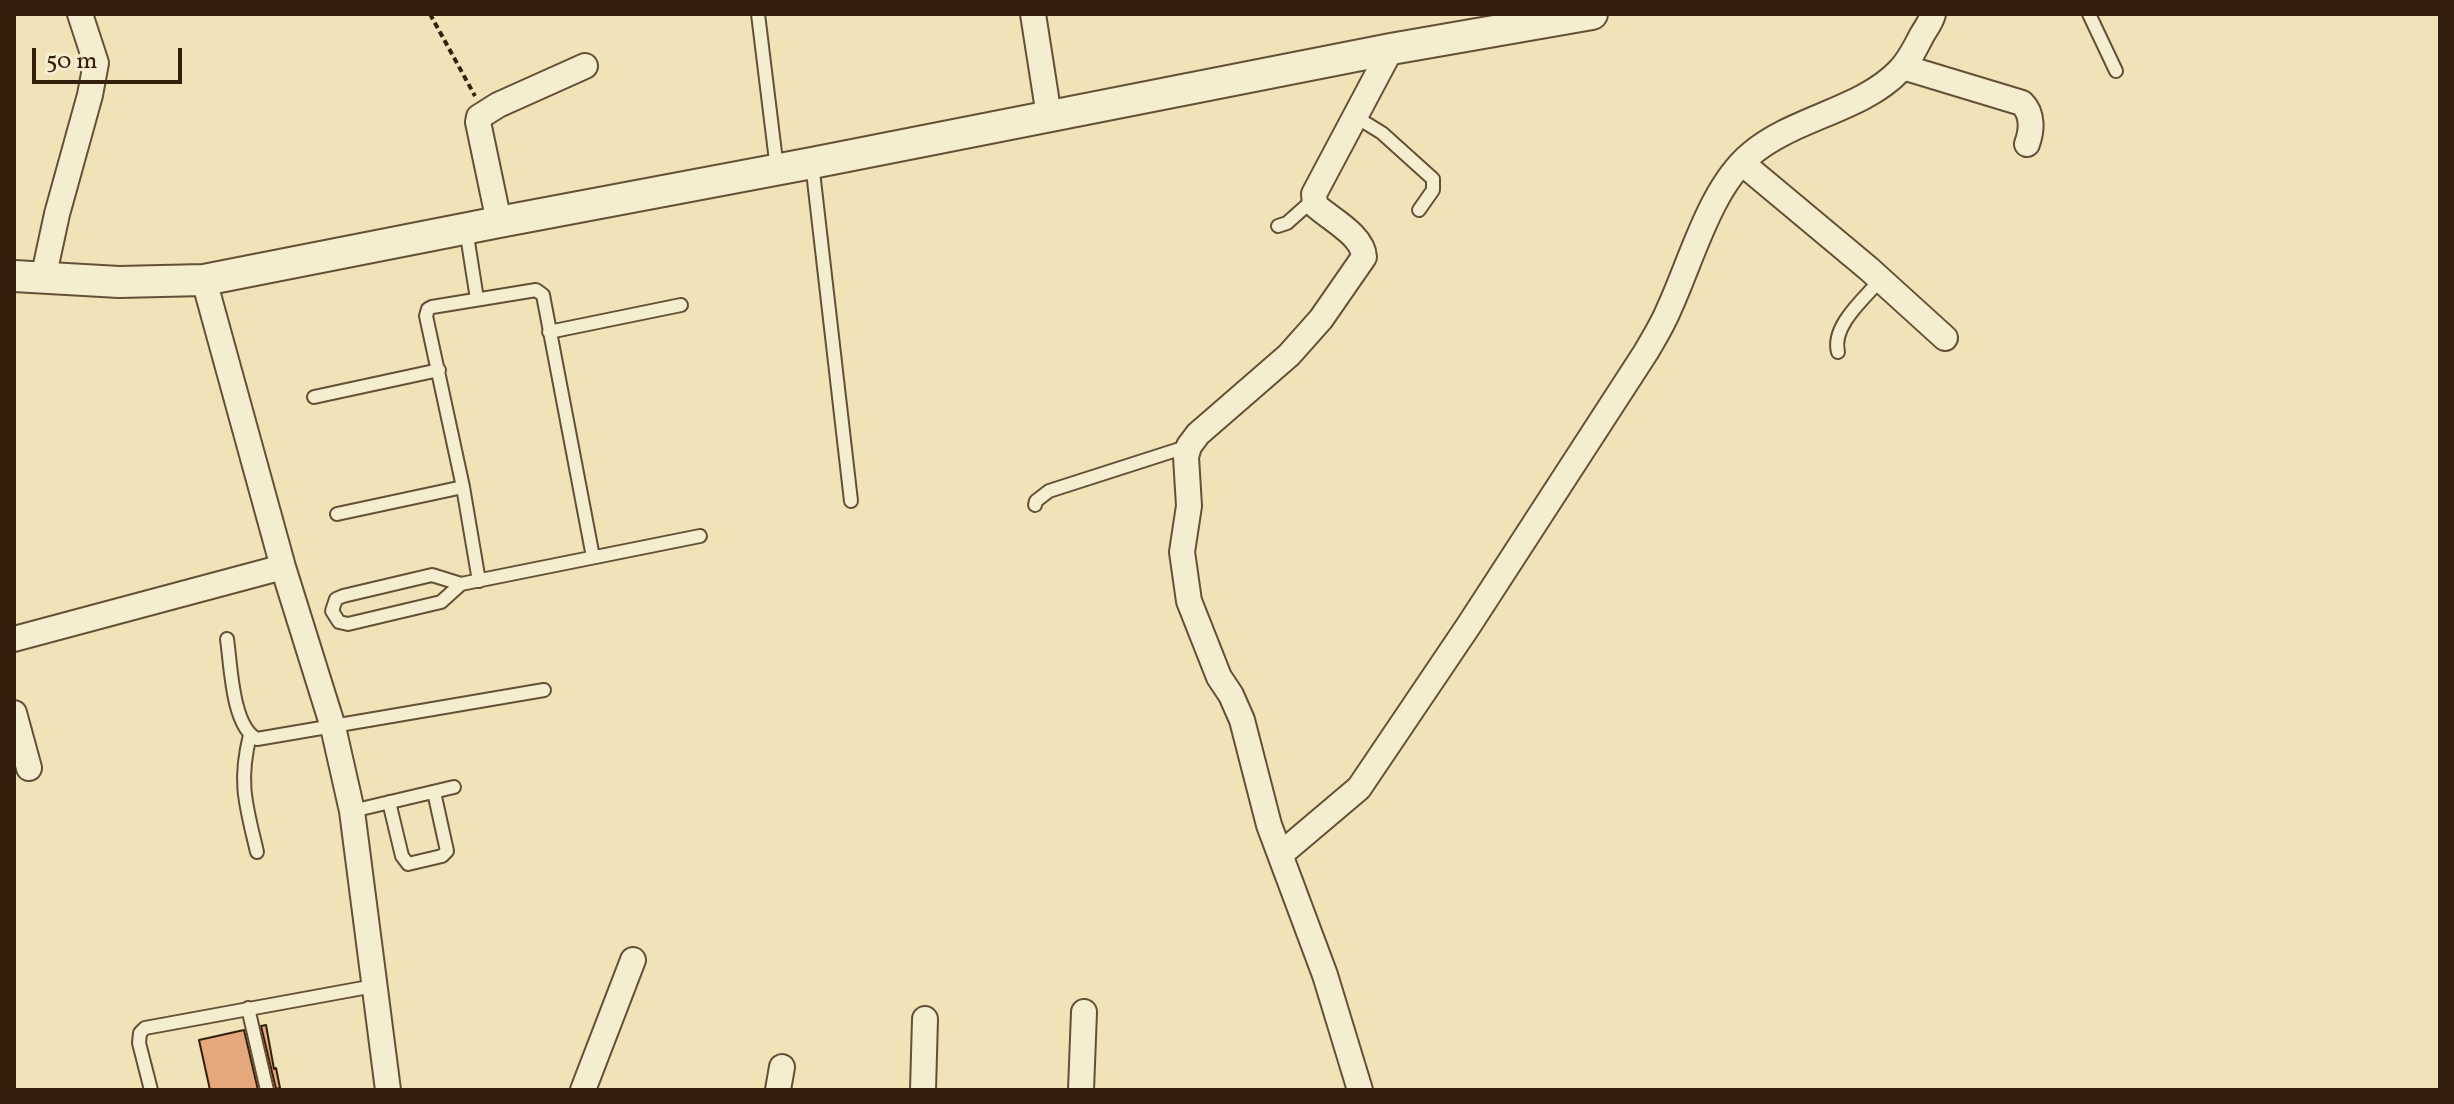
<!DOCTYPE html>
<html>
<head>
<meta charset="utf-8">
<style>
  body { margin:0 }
  #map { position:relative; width:2454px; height:1104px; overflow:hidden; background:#f0e3b7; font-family:Vollkorn,serif }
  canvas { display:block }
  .frame { position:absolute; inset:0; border:16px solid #341f0c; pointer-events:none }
  .scale { position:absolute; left:32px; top:48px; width:150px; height:36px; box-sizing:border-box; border:4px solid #341f0c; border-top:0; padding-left:10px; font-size:24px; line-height:28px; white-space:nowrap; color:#341f0c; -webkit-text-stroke:6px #f5edd0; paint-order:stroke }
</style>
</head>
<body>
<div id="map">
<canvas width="2454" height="1104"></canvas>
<div class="frame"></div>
<div class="scale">50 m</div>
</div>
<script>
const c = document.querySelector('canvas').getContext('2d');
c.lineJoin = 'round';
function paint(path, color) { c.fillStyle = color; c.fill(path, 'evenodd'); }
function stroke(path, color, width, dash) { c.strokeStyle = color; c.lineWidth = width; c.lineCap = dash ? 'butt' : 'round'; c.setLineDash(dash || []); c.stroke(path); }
const building = new Path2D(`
  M 266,1025 L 274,1069 L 276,1068 L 280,1088 L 276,1089 L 261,1026 Z
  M 244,1030 L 258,1090 L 210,1090 L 199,1040 Z`);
const path = new Path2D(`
  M 430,14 L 475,96`);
const service = new Path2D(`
  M 758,14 L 777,169
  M 2089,14 L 2116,71
  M 1356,117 L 1382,133 L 1433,179 L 1433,190 L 1419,210
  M 812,163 L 851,501
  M 1278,226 L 1287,223 L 1314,199
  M 466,229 L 477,299
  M 549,332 L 681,305
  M 1838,352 C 1831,326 1865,298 1881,279
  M 314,397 L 439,370
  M 1035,505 L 1036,501 L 1049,491 L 1189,446
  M 337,514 L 463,487
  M 479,581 L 463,487 L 426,316 L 428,309 L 432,307 L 536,290 L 543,295 L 593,557
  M 461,584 L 441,602 L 348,624 L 339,622 L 332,611 L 336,599 L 343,596 L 432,575 L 461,584 L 700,536
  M 227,639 C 231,666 232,726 257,739 L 544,690
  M 250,735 C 238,783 246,805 257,852
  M 389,802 L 402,856 L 408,864 L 442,856 L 447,851 L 434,792
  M 352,811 L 454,787
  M 248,1008 L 267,1090
  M 151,1090 L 139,1043 L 140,1033 L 145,1028 L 374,986`);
const minor = new Path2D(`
  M 1033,14 L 1049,116
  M 1903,67 L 2022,103 C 2033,114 2032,130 2027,144
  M 1742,163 L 1869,269 L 1945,338
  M 499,222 L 478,122 L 479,117 L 498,105 L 585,66
  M 43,279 L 57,214 L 90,95 L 96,63 L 80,14
  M 204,280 L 283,567 L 333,727 L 352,811 L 388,1090
  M 14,639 L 283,567
  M 14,713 L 29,768
  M 1281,854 L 1359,788 L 1469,625 L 1646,352 C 1654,338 1663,324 1669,309 C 1691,262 1710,188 1751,154 C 1793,118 1862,110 1899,71 C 1910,60 1915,48 1922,35 C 1926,28 1931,22 1933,14
  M 583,1090 L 633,960
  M 778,1090 L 782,1067
  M 923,1090 L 925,1019
  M 1081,1090 L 1084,1012
  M 1360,1090 L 1325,975 L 1269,825 L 1242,720 L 1231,695 L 1219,677 L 1189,601 L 1182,552 L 1189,506 L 1186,457 L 1189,446 L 1198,434 L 1289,355 L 1321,319 L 1364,257 C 1363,235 1330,219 1315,205 L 1314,194 L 1391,49`);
const tertiary = new Path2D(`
  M 14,276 L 119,282 L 204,280 L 499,222 L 812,163 L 1391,49 L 1592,14`);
paint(building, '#e5a87c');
stroke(building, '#341f0c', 2);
stroke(service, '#635037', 16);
stroke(minor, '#635037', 28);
stroke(tertiary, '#635037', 34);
stroke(path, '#341f0c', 4, [6, 4]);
stroke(service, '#f5edd0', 12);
stroke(minor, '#f5edd0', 24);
stroke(tertiary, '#f5edd0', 30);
</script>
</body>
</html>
